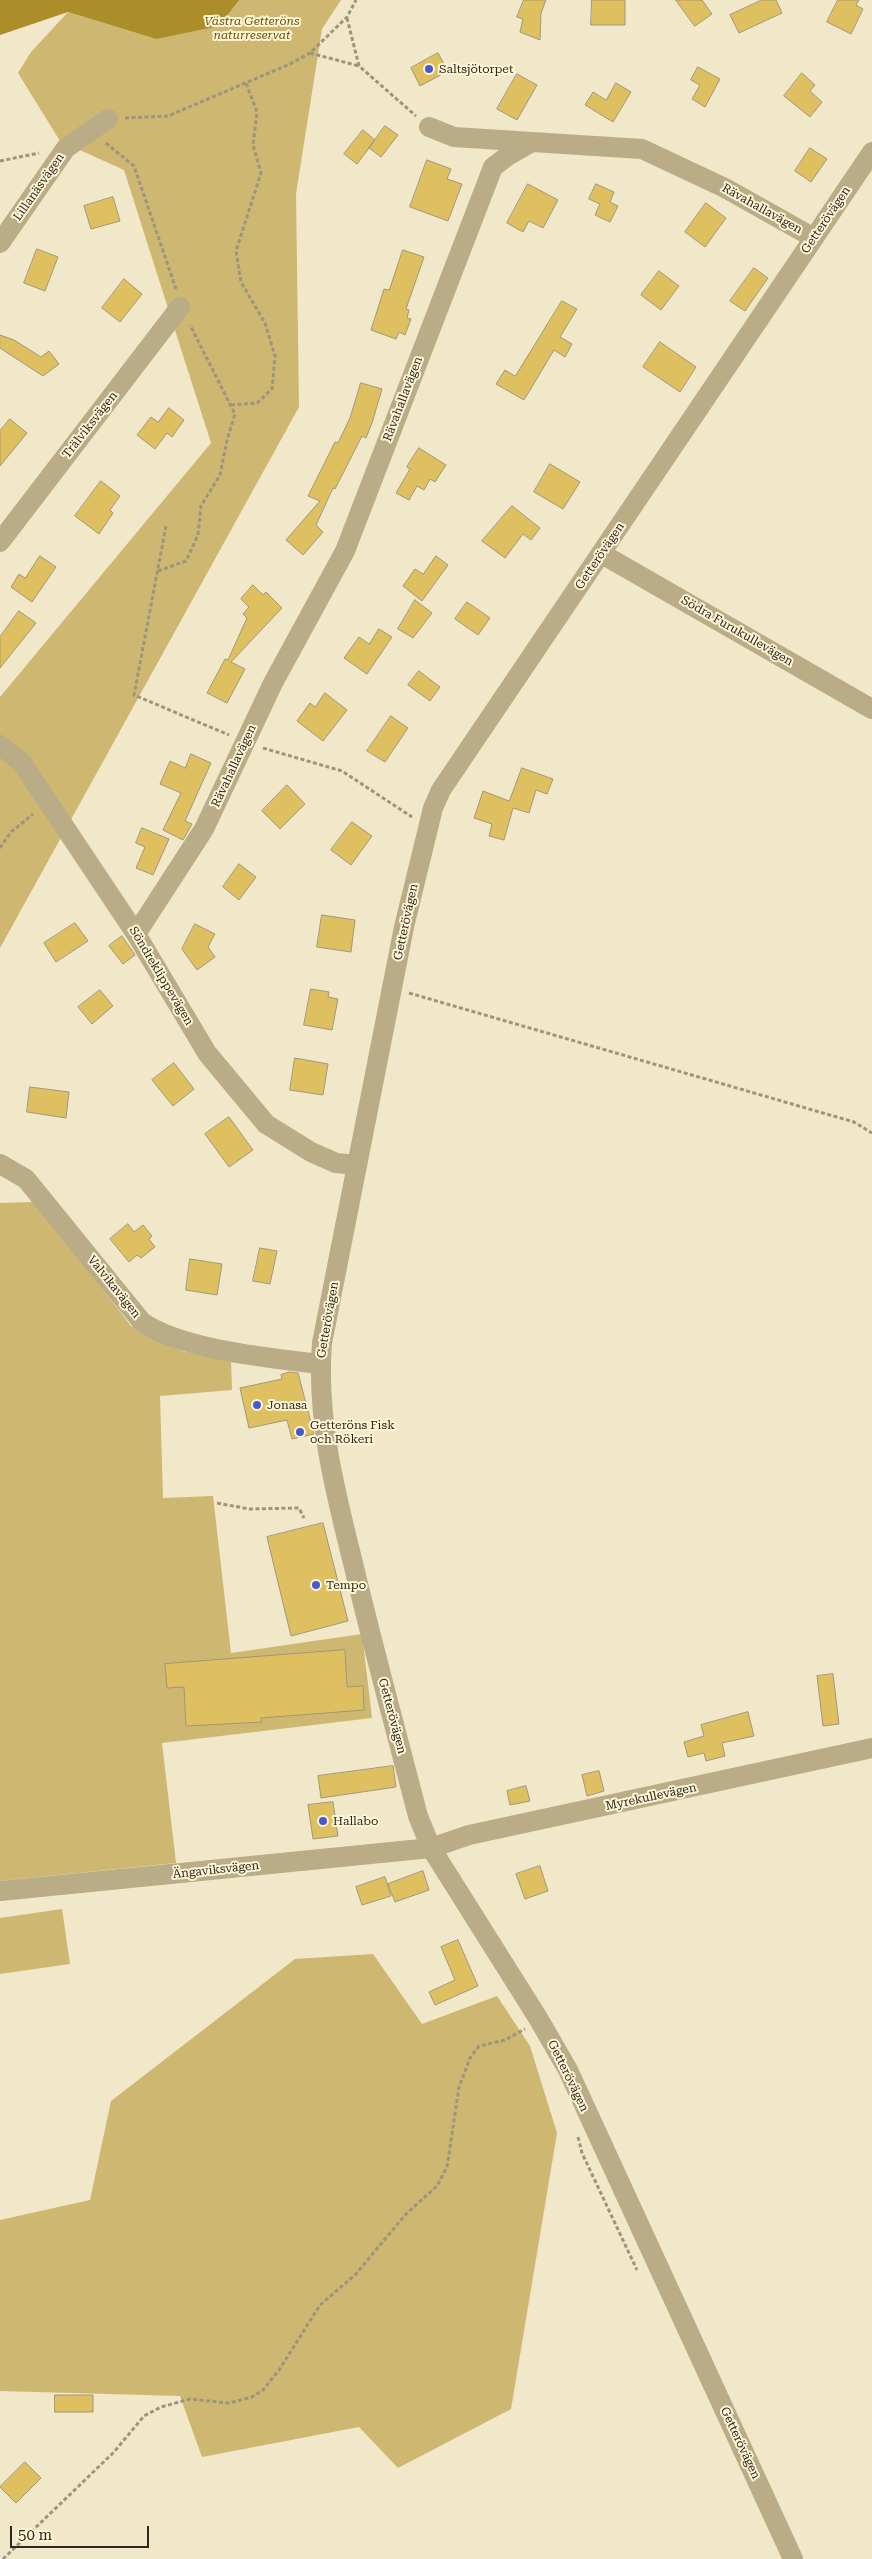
<!DOCTYPE html>
<html>
<head>
<meta charset="utf-8">
<style>
  body { margin:0 }
  #map { position:relative; width:872px; height:2559px; overflow:hidden; background:#f1e7c9; font-family:"Roboto Serif",serif }
  canvas { display:block }
  .scale { position:absolute; left:10px; top:2526px; width:139px; height:22px; box-sizing:border-box; border:2px solid #2b281c; border-top:0; padding-left:6px; font-size:15px; line-height:18px; white-space:nowrap; color:#2b281c; -webkit-text-stroke:4px #fef4d6; paint-order:stroke }
</style>
</head>
<body>
<div id="map">
<canvas width="872" height="2559"></canvas>
<div class="scale">50 m</div>
</div>
<script>
const c = document.querySelector('canvas').getContext('2d');
c.lineJoin = 'round';
function paint(path, color) { c.fillStyle = color; c.fill(path, 'evenodd'); }
function stroke(path, color, width, dash) { c.strokeStyle = color; c.lineWidth = width; c.lineCap = dash ? 'butt' : 'round'; c.setLineDash(dash || []); c.stroke(path); }
function drawText(font, color, halo, rows, align = 'center') {
  c.font = font + ' "Roboto Serif",serif'; c.lineWidth = 4; c.setLineDash([]); c.textBaseline = 'middle'; c.strokeStyle = halo; c.fillStyle = color; for (const [text, x, y, turn = 0] of rows) {
    c.save(); c.translate(x, y); c.rotate((+turn || 0) * Math.PI / 180); c.textAlign = isNaN(turn) ? turn : align; if (halo) c.strokeText(text, 0, 0); c.fillText(text, 0, 0); c.restore();
  }
}
const green = new Path2D(`
  M 179,0 L 341,0 L 322,29 L 296,194 L 299,407 L 0,948 L 0,697 L 211,443 L 124,170 L 60,141 L 18,73 L 31,52 L 68,12 L 156,39 Z
  M 36,1202 L 131,1326 L 182,1351 L 231,1361 L 232,1390 L 160,1396 L 163,1498 L 213,1496 L 231,1653 L 362,1634 L 372,1718 L 162,1743 L 176,1863 L 0,1881 L 0,1203 Z
  M 62,1909 L 70,1964 L 0,1974 L 0,1918 Z
  M 373,1954 L 422,2024 L 497,1996 L 530,2046 L 557,2133 L 511,2409 L 398,2468 L 359,2427 L 202,2457 L 180,2396 L 0,2391 L 0,2220 L 90,2200 L 111,2101 L 295,1959 Z`);
const water = new Path2D(`
  M 0,0 L 239,0 L 219,26 L 156,39 L 68,12 L 0,35 Z`);
const building = new Path2D(`
  M 524,0 L 546,0 L 541,13 L 540,40 L 520,32 L 523,19 L 517,17 Z
  M 592,0 L 625,0 L 625,25 L 591,25 Z
  M 676,0 L 702,0 L 712,14 L 695,26 Z
  M 762,0 L 776,0 L 782,13 L 739,33 L 730,15 Z
  M 838,0 L 859,0 L 856,5 L 863,9 L 851,34 L 827,22 Z
  M 438,53 L 448,71 L 420,86 L 411,68 Z
  M 698,67 L 720,79 L 705,107 L 692,99 L 700,85 L 691,80 Z
  M 802,73 L 815,85 L 810,91 L 822,102 L 810,117 L 784,96 Z
  M 517,74 L 537,85 L 517,120 L 497,109 Z
  M 616,83 L 631,92 L 613,122 L 585,105 L 593,92 L 606,100 Z
  M 385,126 L 398,135 L 381,157 L 369,148 Z
  M 363,130 L 375,140 L 357,164 L 344,154 Z
  M 810,148 L 827,159 L 811,182 L 795,171 Z
  M 427,160 L 451,169 L 447,179 L 462,184 L 448,221 L 410,207 Z
  M 528,184 L 558,200 L 543,228 L 529,221 L 523,232 L 507,223 Z
  M 596,184 L 614,192 L 610,202 L 618,206 L 610,222 L 595,215 L 600,204 L 589,199 Z
  M 113,197 L 120,221 L 91,229 L 84,206 Z
  M 706,203 L 726,218 L 705,247 L 685,232 Z
  M 37,249 L 58,257 L 45,291 L 24,283 Z
  M 403,250 L 424,257 L 406,309 L 409,310 L 407,318 L 411,319 L 405,335 L 399,332 L 396,339 L 371,330 L 384,289 L 389,290 Z
  M 754,268 L 768,278 L 745,311 L 730,301 Z
  M 659,271 L 679,286 L 661,310 L 641,295 Z
  M 124,279 L 142,294 L 120,322 L 102,308 Z
  M 562,301 L 577,309 L 560,337 L 572,344 L 565,357 L 554,350 L 524,400 L 496,384 L 505,370 L 515,376 Z
  M 0,335 L 14,340 L 41,357 L 49,351 L 59,364 L 43,376 L 0,348 Z
  M 660,342 L 696,367 L 680,392 L 643,367 Z
  M 361,383 L 382,389 L 372,423 L 366,438 L 362,436 L 335,489 L 333,488 L 316,525 L 323,532 L 303,555 L 286,540 L 320,501 L 308,496 L 335,442 L 338,443 L 350,418 Z
  M 169,408 L 184,420 L 172,437 L 167,433 L 155,449 L 137,435 L 151,417 L 158,422 Z
  M 10,419 L 27,433 L 0,466 L 0,431 Z
  M 419,448 L 446,465 L 435,482 L 430,479 L 424,490 L 417,486 L 409,500 L 396,493 L 410,469 L 407,467 Z
  M 550,464 L 580,482 L 563,509 L 534,492 Z
  M 101,481 L 120,496 L 110,510 L 113,513 L 99,534 L 75,516 Z
  M 512,506 L 540,528 L 531,540 L 523,534 L 505,558 L 482,541 Z
  M 40,556 L 56,567 L 32,602 L 11,587 L 19,574 L 25,578 Z
  M 436,556 L 448,565 L 422,601 L 403,586 L 415,569 L 423,574 Z
  M 253,585 L 263,595 L 266,592 L 282,608 L 231,662 L 245,669 L 227,703 L 207,693 L 225,659 L 228,660 L 247,618 L 243,614 L 249,607 L 241,599 Z
  M 415,600 L 432,613 L 413,638 L 398,629 Z
  M 467,602 L 490,618 L 478,635 L 455,619 Z
  M 19,611 L 36,623 L 0,668 L 0,637 Z
  M 379,629 L 392,637 L 367,674 L 344,658 L 359,637 L 369,644 Z
  M 419,671 L 440,687 L 430,701 L 408,685 Z
  M 325,693 L 347,710 L 323,741 L 297,721 L 310,703 L 315,707 Z
  M 391,716 L 408,728 L 385,762 L 367,751 Z
  M 191,754 L 211,763 L 185,821 L 192,824 L 183,840 L 163,830 L 181,793 L 160,784 L 170,761 L 185,768 Z
  M 522,768 L 553,779 L 547,794 L 536,790 L 529,813 L 513,808 L 504,840 L 489,836 L 492,824 L 474,818 L 483,791 L 509,801 Z
  M 287,785 L 305,804 L 280,829 L 262,811 Z
  M 352,822 L 372,836 L 351,865 L 331,850 Z
  M 142,828 L 169,839 L 153,875 L 136,868 L 145,847 L 136,843 Z
  M 239,864 L 256,877 L 239,900 L 223,887 Z
  M 322,915 L 355,920 L 351,952 L 317,947 Z
  M 75,923 L 88,941 L 56,962 L 44,943 Z
  M 195,924 L 215,934 L 208,947 L 215,957 L 197,970 L 182,949 Z
  M 122,936 L 135,955 L 123,964 L 109,946 Z
  M 311,989 L 329,992 L 328,997 L 338,999 L 332,1030 L 304,1025 Z
  M 100,990 L 113,1006 L 92,1024 L 78,1007 Z
  M 295,1058 L 328,1064 L 323,1095 L 290,1090 Z
  M 174,1063 L 194,1089 L 173,1106 L 152,1080 Z
  M 30,1087 L 69,1092 L 66,1118 L 27,1112 Z
  M 229,1117 L 253,1150 L 229,1167 L 205,1134 Z
  M 128,1224 L 134,1232 L 143,1225 L 152,1236 L 149,1239 L 155,1247 L 141,1258 L 137,1255 L 129,1262 L 110,1239 Z
  M 260,1248 L 277,1251 L 270,1284 L 253,1281 Z
  M 190,1259 L 222,1264 L 217,1295 L 186,1290 Z
  M 290,1372 L 298,1373 L 314,1434 L 292,1439 L 287,1420 L 249,1428 L 240,1388 L 282,1379 L 281,1375 Z
  M 323,1523 L 348,1621 L 291,1636 L 267,1537 Z
  M 345,1650 L 347,1687 L 363,1686 L 364,1710 L 261,1718 L 262,1722 L 186,1726 L 184,1687 L 167,1688 L 165,1664 Z
  M 833,1674 L 839,1724 L 823,1726 L 817,1676 Z
  M 748,1712 L 754,1736 L 722,1743 L 725,1756 L 706,1761 L 704,1753 L 688,1757 L 684,1742 L 704,1736 L 701,1725 Z
  M 393,1766 L 396,1787 L 321,1798 L 318,1776 Z
  M 599,1771 L 604,1791 L 587,1796 L 582,1775 Z
  M 526,1786 L 530,1801 L 510,1805 L 507,1791 Z
  M 333,1802 L 338,1836 L 313,1839 L 308,1805 Z
  M 540,1866 L 548,1891 L 525,1899 L 516,1874 Z
  M 423,1871 L 429,1890 L 395,1902 L 388,1884 Z
  M 385,1877 L 391,1896 L 362,1905 L 356,1887 Z
  M 458,1940 L 478,1986 L 435,2005 L 429,1992 L 455,1980 L 441,1947 Z
  M 55,2395 L 93,2395 L 93,2412 L 55,2412 Z
  M 25,2462 L 41,2478 L 16,2503 L 0,2487 Z`);
const path = new Path2D(`
  M 347,18 L 359,66 L 416,116
  M 310,53 L 359,66
  M 125,118 L 168,116 L 290,64 L 310,53 L 347,17 L 356,0
  M 106,143 L 134,166 L 176,289
  M 0,161 L 39,153
  M 231,405 L 257,403 L 272,389 L 275,356 L 265,323 L 241,282 L 236,251 L 261,173 L 253,145 L 257,112 L 246,83
  M 166,526 L 134,695 L 229,735
  M 158,571 L 186,561 L 198,535 L 201,506 L 220,475 L 227,440 L 235,414 L 190,325
  M 263,748 L 342,771 L 412,817
  M 0,848 L 11,832 L 33,814
  M 409,993 L 854,1122 L 872,1133
  M 217,1503 L 249,1509 L 299,1508 L 304,1518
  M 578,2137 L 582,2153 L 637,2270
  M 3,2559 L 114,2452 L 144,2416 L 161,2407 L 190,2399 L 229,2403 L 252,2397 L 263,2390 L 279,2370 L 320,2305 L 355,2275 L 406,2214 L 437,2186 L 447,2167 L 459,2087 L 470,2058 L 479,2046 L 505,2040 L 525,2029`);
const minor = new Path2D(`
  M 429,127 L 454,137 L 532,142
  M 0,243 L 66,148 L 108,119
  M 0,542 L 180,307
  M 602,554 L 872,709
  M 0,745 L 22,763 L 136,934 L 207,1053 L 266,1124 L 311,1152 L 336,1163 L 357,1165
  M 136,934 L 204,829 L 273,683 L 345,551 L 493,167 L 509,155 L 532,142 L 642,149 L 725,188 L 814,238
  M 0,1164 L 26,1179 L 142,1322 C 183,1350 270,1358 320,1364
  M 0,1891 L 431,1848 L 469,1835 L 872,1748
  M 793,2559 L 568,2070 L 538,2018 L 431,1848 L 418,1816 C 396,1731 373,1647 353,1563 C 335,1491 316,1417 322,1343 L 404,927 L 433,808 L 441,790 L 872,152`);
const markers = [
  [429,69,5,"#4659cd"],
  [257,1405,5,"#4659cd"],
  [300,1432,5,"#4659cd"],
  [316,1585,5,"#4659cd"],
  [323,1821,5,"#4659cd"]
];
const parkNames = [
  ["Västra Getteröns",252,21],
  ["naturreservat",252,35]
];
const poiNames = [
  ["Saltsjötorpet",439,69],
  ["Jonasa",267,1405],
  ["Getteröns Fisk",310,1425],
  ["och Rökeri",310,1439],
  ["Tempo",326,1585],
  ["Hallabo",333,1821]
];
const streetNames = [
  ["Lillanäsvägen",39,187,-55],
  ["Rävahallavägen",762,209,29],
  ["Getterövägen",826,220,-56],
  ["Rävahallavägen",403,399,-69],
  ["Trälviksvägen",90,425,-52],
  ["Getterövägen",600,556,-56],
  ["Södra Furukullevägen",737,631,30],
  ["Rävahallavägen",234,766,-65],
  ["Getterövägen",406,922,-78],
  ["Söndreklippevägen",161,976,59],
  ["Valvikavägen",114,1287,51],
  ["Getterövägen",328,1320,-80],
  ["Getterövägen",392,1716,75],
  ["Myrekullevägen",651,1797,-12],
  ["Ängaviksvägen",216,1870,-6],
  ["Getterövägen",568,2076,64],
  ["Getterövägen",740,2443,65]
];
paint(green, '#ceb771');
paint(water, '#ab8d29');
paint(building, '#dfc061');
stroke(building, '#a0977b', 1);
stroke(path, '#9c957e', 3, [4, 2.5]);
stroke(minor, '#b9ac86', 20);
for (const [x, y, r, color] of markers) { const dot = new Path2D(); dot.arc(x, y, r, 0, 2 * Math.PI); c.fillStyle = color; c.fill(dot); stroke(dot, '#fef4d6', 2); }
drawText('italic 12px', '#695408', '#fef4d6', parkNames);
drawText('12px', '#2b281c', '#fef4d6', poiNames, 'left');
drawText('12px', '#2b281c', '#fef4d6', streetNames);
</script>
</body>
</html>
